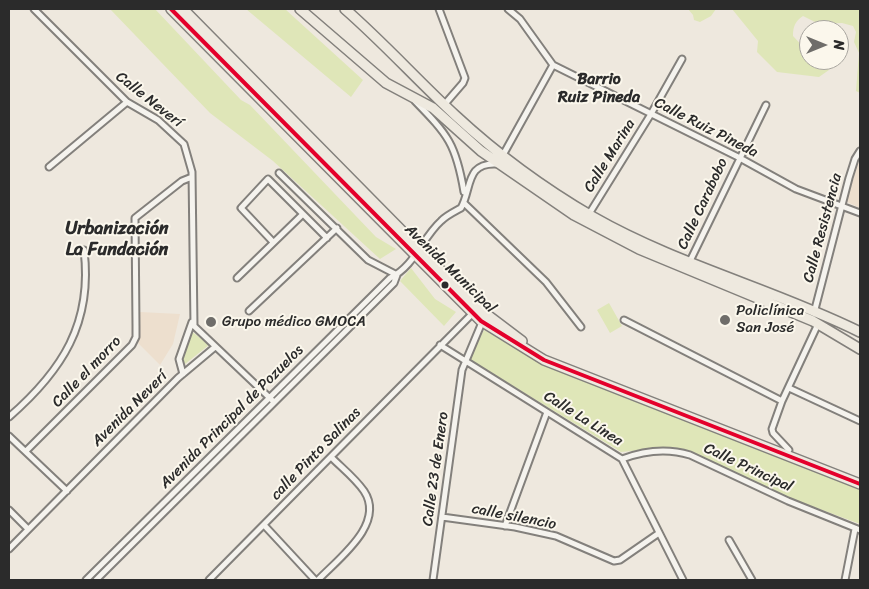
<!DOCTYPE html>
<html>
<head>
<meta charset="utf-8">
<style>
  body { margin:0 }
  #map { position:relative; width:869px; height:589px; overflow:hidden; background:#eee8de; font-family:Sriracha,sans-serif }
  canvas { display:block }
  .frame { position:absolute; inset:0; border:10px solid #2b2b2b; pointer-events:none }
  .north { position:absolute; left:799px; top:20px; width:50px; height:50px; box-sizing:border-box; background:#fbf7ec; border:1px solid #a8a59f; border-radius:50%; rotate:90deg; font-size:14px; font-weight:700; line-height:20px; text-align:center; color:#2b2b2b }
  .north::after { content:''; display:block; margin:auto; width:18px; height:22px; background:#6f6d6a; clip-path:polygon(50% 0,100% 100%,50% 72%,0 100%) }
</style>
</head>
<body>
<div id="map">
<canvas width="869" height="589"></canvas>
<div class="frame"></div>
<div class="north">N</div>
</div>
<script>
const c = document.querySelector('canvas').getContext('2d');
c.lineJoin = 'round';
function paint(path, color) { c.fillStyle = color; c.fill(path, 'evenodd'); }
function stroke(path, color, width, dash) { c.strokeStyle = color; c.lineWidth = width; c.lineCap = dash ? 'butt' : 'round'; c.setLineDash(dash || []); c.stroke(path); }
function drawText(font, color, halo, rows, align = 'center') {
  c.font = font + ' Sriracha,sans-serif'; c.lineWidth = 4; c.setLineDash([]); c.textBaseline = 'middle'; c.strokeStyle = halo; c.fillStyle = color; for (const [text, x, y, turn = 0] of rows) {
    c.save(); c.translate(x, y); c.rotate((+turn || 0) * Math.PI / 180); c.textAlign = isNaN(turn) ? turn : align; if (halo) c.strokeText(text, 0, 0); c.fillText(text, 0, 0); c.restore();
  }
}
const built = new Path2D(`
  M 860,159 L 860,208 L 845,201 Z
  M 140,312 L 180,314 L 173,344 L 160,365 L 137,342 Z`);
const green = new Path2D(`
  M 110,9 L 155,9 L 241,100 L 250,105 L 376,237 L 396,249 L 380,259 L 273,161 L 210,113 Z
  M 246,9 L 285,9 L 363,80 L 351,97 Z
  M 688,9 L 716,9 L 711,16 L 700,22 L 694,20 L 693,15 Z
  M 732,9 L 860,9 L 860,93 L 856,91 L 859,53 L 854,42 L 856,32 L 853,26 L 842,23 L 819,24 L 803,16 C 795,21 793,27 793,36 L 809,53 L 809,60 L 827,60 L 830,64 L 829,70 L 819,77 L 777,72 L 757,52 L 758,41 Z
  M 411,268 L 435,299 L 456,312 L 444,326 L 400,281 Z
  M 609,303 L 622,326 L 610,333 L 597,310 Z
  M 190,330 L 209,345 L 185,364 L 180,356 Z
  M 484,330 L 551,368 L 860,489 L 860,524 L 784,496 L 674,447 L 621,452 L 469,359 Z`);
const street = new Path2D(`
  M 34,9 L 127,102 L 158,120 L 184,144 L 192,172 L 194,326 L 274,402
  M 439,9 L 465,78 L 463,83 L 444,105
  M 508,9 L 520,19 L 553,65 L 738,157 L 796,189 L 860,213
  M 415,101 C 448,135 456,144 464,192
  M 503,155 L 553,65
  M 49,167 L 127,102
  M 279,173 L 368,260 L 397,275
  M 464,203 L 546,282 L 581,327
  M 589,214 L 651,114 L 682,59
  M 273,242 L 241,208 L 268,179 L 327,238
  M 690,261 L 766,105
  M 237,278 L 303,214
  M 249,311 L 337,228
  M 814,313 L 849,178 L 855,159 L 860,151
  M 624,320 L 782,401
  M 440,345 L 622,459 L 683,580
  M 183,374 L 179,359 L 192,322
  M 789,388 L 860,421
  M 9,417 C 62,371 93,323 84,250
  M 9,436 L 67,491
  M 789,450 L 773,433 L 772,429 L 782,401 L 818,324
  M 26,451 L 132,345 L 136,337 L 136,326 L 135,218 L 182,181 L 192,177
  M 622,459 C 646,450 667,448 690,455 L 788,501 L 860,530
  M 9,510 L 28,529
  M 442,517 L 515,527 L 556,536 L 614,561 L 620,560 L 659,533
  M 264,525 L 315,580
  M 505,526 L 547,412
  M 729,540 L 752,580
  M 9,549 L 178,378 L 215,347
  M 86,580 L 390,278 C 415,266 422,238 441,221 C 447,215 454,212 461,208 C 472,189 465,162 497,164
  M 96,580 L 394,283 L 397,275
  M 209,580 L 474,312
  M 318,580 C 338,559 386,524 364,491 C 355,478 342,468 331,457
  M 433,580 L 462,370 L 483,320
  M 845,580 L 855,529`);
const highway = new Path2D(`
  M 171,9 L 481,321 L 544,360 L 860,484
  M 183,9 L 477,307 L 522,341
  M 300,9 L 386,83 L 433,108 L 481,151 L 574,215 L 639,249 L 813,321 L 860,349
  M 345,9 C 384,43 418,81 456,116 C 497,154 545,189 593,217 C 677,265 773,289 860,332`);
const bus1 = new Path2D(`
  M 171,9 L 481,321 L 544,360 L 860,484`);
const markers = [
  [445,285,4.5,"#2b2b2b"],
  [725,320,6,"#6f6d6a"],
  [211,322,6,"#6f6d6a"]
];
const streetNames = [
  ["Calle Neverí",149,100,38],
  ["Calle Ruiz Pineda",706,128,27],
  ["Calle Marina",610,156,-58],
  ["Calle Carabobo",703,204,-65],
  ["Calle Resistencia",823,228,-75],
  ["Avenida Municipal",450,269,44],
  ["Calle el morro",87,372,-46],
  ["Avenida Neverí",130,409,-45],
  ["Avenida Principal de Pozuelos",232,417,-45],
  ["Calle La Línea",583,419,32],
  ["calle Pinto Salinas",316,454,-46],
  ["Calle Principal",748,468,25],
  ["Calle 23 de Enero",436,469,-82],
  ["calle silencio",514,517,11]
];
const poiNames = [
  ["Policlínica",736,311],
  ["San José",736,328],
  ["Grupo médico GMOCA",222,322]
];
const neighbourhoodNames = [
  ["Barrio",599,80],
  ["Ruiz Pineda",599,98]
];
const quarterNames = [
  ["Urbanización",117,229],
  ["La Fundación",117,250]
];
paint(built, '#eddfce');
paint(green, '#dfe6b8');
stroke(street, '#83807c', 9);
stroke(highway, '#83807c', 12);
stroke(street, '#f5f3ee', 5);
stroke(highway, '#eee9df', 9);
stroke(bus1, '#e4002b', 4);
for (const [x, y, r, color] of markers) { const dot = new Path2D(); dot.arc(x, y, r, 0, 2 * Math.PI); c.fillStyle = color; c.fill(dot); stroke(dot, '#fbf7ec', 2); }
drawText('15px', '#2b2b2b', '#fbf7ec', streetNames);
drawText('15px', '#2b2b2b', '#fbf7ec', poiNames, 'left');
drawText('bold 16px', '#2b2b2b', '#fbf7ec', neighbourhoodNames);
drawText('bold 18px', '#2b2b2b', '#fbf7ec', quarterNames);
</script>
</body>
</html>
